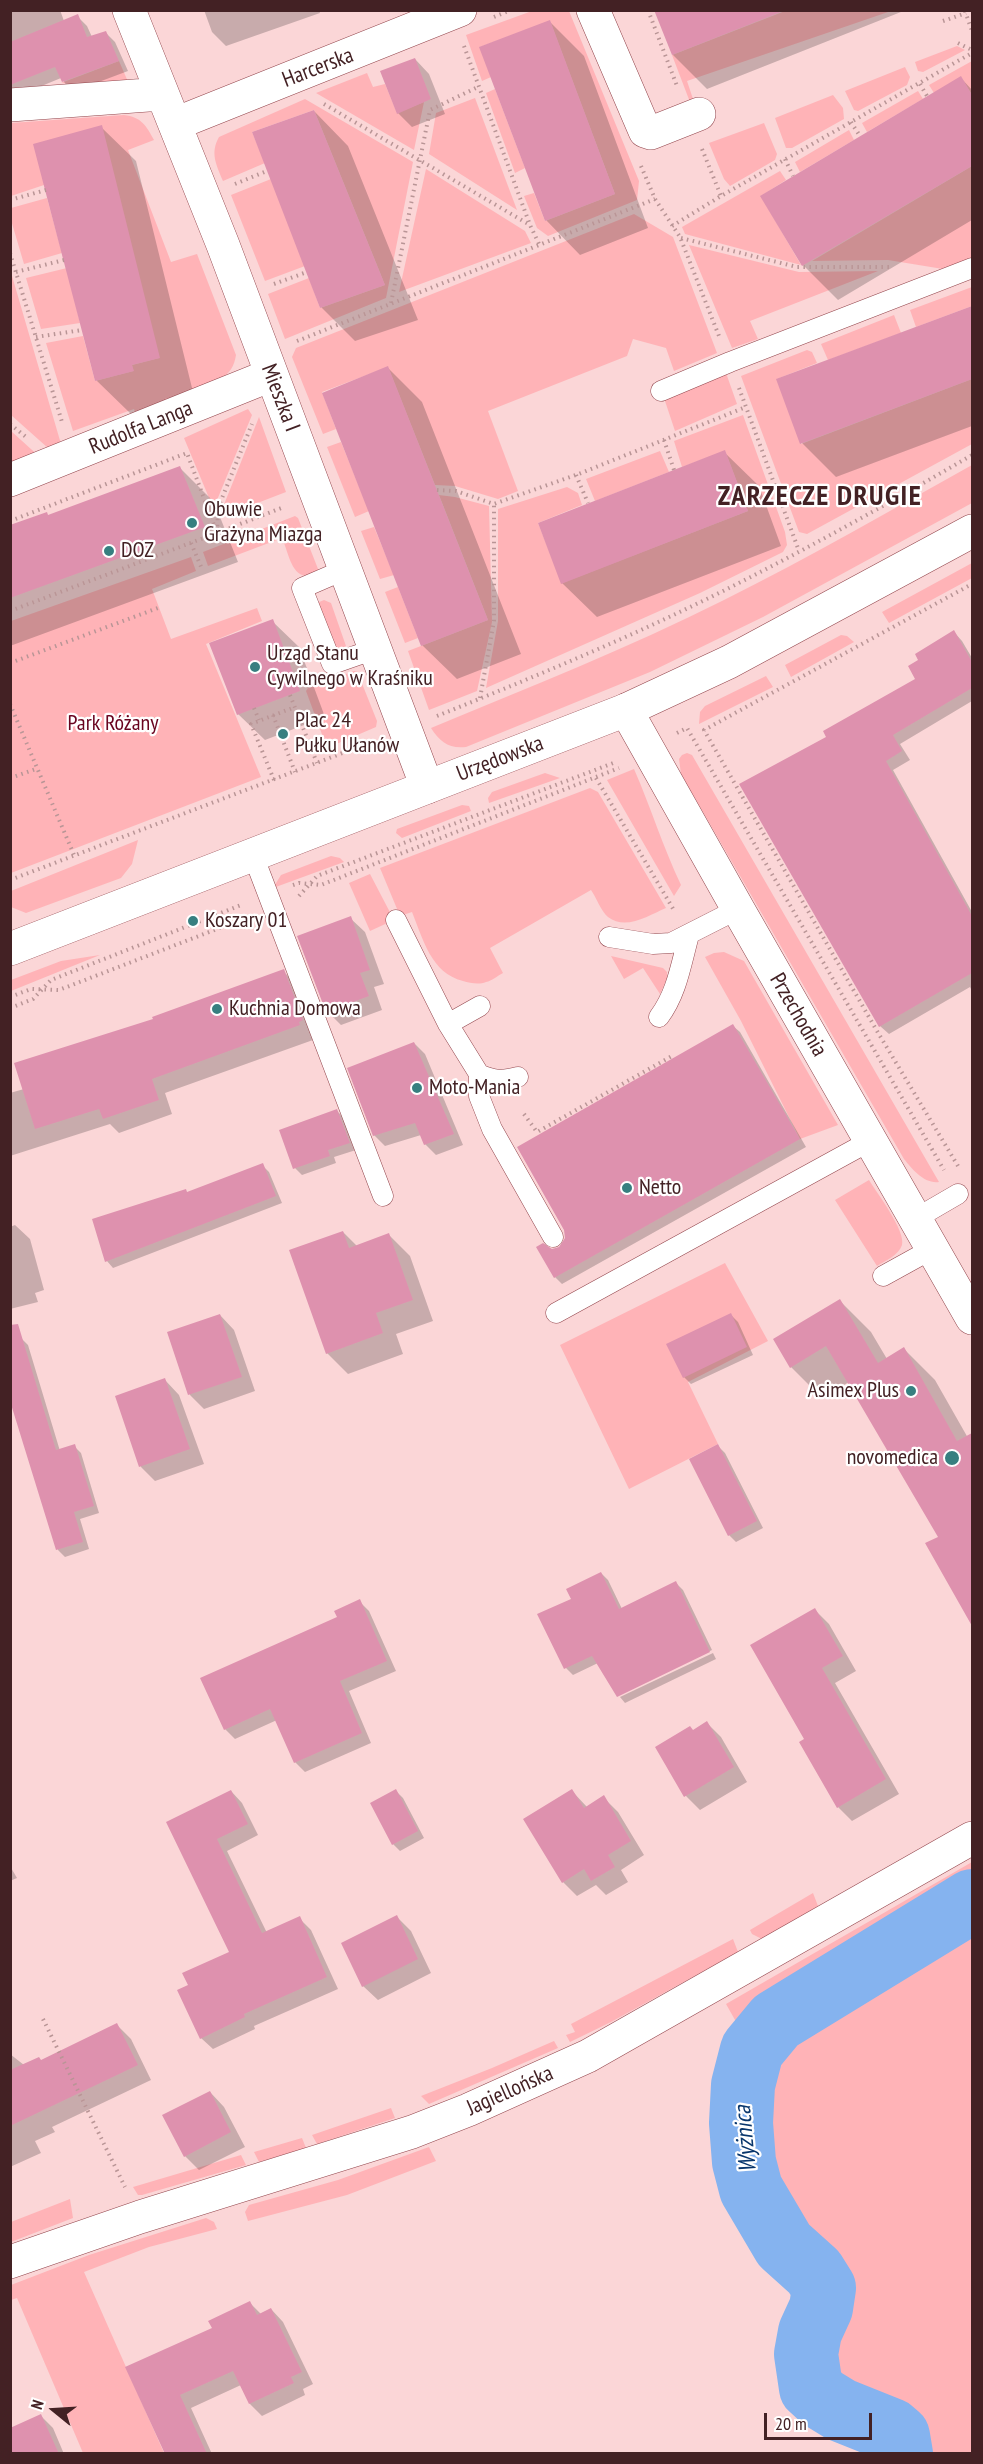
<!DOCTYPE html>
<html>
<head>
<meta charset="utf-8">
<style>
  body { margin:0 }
  #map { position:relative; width:983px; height:2464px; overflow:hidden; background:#fbd6d7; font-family:"PT Sans Narrow",sans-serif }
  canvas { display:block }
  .frame { position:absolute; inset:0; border:12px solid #432124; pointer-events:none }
  .north { position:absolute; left:24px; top:2380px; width:60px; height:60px; -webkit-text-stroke:4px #fff; paint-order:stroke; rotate:288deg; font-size:16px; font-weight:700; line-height:24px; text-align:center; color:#432124 }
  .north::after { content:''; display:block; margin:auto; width:21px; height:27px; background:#432124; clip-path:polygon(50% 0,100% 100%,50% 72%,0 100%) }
  .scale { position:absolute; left:764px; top:2413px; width:108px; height:27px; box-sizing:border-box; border:3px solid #432124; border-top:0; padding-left:8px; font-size:18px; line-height:21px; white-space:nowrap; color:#432124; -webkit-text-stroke:4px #fff; paint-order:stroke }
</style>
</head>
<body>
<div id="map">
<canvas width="983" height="2464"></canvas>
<div class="frame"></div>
<div class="north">N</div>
<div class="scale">20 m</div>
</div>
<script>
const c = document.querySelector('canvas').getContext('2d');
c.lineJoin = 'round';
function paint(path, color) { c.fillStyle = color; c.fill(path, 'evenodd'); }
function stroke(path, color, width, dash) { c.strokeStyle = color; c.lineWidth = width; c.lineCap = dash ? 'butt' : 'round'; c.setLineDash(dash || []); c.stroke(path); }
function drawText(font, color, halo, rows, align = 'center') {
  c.font = font + ' "PT Sans Narrow",sans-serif'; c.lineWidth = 4.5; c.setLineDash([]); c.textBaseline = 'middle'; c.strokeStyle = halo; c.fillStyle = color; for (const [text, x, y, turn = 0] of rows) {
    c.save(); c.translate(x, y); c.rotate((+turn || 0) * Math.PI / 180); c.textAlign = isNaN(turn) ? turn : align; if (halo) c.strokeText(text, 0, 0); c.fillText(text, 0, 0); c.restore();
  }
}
const green = new Path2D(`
  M 532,11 L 569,11 L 639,181 L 637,200 L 548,236 L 537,228 L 524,196 L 534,193 L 545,221 L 615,194 L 550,21 L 480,47 L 491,77 L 482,81 L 466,35 Z
  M 785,11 L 891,11 L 687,81 L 696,108 L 693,110 L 672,55 Z
  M 957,46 L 965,50 L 923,72 L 918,71 L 915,62 Z
  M 119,61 L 129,84 L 115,89 L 61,83 Z
  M 972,61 L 972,95 L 961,77 L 934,93 L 929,85 Z
  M 905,67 L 910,77 L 907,85 L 858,111 L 854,110 L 845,91 Z
  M 367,73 L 373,87 L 385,84 L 397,113 L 424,102 L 414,150 L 316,93 Z
  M 495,89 L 525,168 L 515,173 L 486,93 Z
  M 918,91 L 923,99 L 867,132 L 862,123 Z
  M 833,95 L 843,108 L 844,119 L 792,148 L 786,148 L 775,118 Z
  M 475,98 L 517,210 L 429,154 L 436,113 Z
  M 305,99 L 413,162 L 386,298 L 285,339 L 268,294 L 309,278 L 320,308 L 385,285 L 314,110 L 252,132 L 265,163 L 223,181 C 216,164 210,153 219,137 Z
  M 124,115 C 141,117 146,125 154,140 L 128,150 L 171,262 L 197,254 L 236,355 C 234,367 230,373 220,379 L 136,415 L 134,409 L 73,431 L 46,343 L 83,336 L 95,381 L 133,371 L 132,365 L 159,358 L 44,185 L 11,196 L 11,123 Z
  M 764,123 L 777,154 L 775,160 L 730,186 L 724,179 L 709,143 Z
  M 849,130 L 854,140 L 800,172 L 795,162 Z
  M 972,166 L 972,258 L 943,269 L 888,260 L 812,261 Z
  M 426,169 L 525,231 L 531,243 L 399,292 Z
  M 780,171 L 786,180 L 761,196 L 801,265 L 685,234 L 682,227 Z
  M 271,179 L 305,266 L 265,281 L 231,195 Z
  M 47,198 L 62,253 L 24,264 L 11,220 L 11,208 Z
  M 634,214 L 673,237 L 717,353 L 674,371 L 666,348 L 633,339 L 627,356 L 488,411 L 518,491 L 498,499 L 455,486 L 435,485 L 388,367 L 322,392 L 336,429 L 323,434 L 292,357 L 296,348 Z
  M 689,245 L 799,272 L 878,271 L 750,321 L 758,339 L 732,348 Z
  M 67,268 L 80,323 L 41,329 L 26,278 Z
  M 10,269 L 61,444 L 48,448 L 11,415 Z
  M 972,287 L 972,306 L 916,327 L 910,310 Z
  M 894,315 L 901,333 L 828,360 L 821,344 Z
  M 807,350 L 812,352 L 817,363 L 777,379 L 801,444 L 972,379 L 972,444 L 807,534 L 799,532 L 741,376 Z
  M 726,373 L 737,404 L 675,431 L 664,398 Z
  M 248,409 L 252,415 L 215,505 L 212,505 L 184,438 Z
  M 743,415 L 785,532 L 787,545 L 783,552 L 700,593 L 486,688 L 498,621 L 498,509 L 567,487 L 578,493 L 582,505 L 538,523 L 562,583 L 748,511 L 725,451 L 682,467 L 674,441 Z
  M 259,417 L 286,492 L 221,517 L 223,507 Z
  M 11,431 L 42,459 L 11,471 Z
  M 341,442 L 369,511 L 355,517 L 327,447 Z
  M 660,451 L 669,472 L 595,501 L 586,479 Z
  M 972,465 L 972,503 L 763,617 L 650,672 L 466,747 C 449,749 440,742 431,728 C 529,687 629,648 724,600 C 808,558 890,511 972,465 Z
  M 439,495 L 455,497 L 489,506 L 492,622 L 477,691 L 429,710 L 408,651 L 488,620 Z
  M 295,516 L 298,518 L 320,574 C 292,584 291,559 282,538 L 208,566 L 203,552 Z
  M 374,527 L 394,575 L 380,579 L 361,531 Z
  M 191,557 L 196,571 L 152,589 L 171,639 L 257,608 L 262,621 L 206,644 L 261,777 L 11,873 L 11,621 Z
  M 972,563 L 972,578 L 889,623 L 882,612 Z
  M 398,587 L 418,638 L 405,643 L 385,592 Z
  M 324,600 L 331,603 L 346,646 L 343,652 L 335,655 L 317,603 Z
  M 841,635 L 847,636 L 854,642 L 791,677 L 785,665 Z
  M 354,671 L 357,671 L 377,721 L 376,727 L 327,748 L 306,691 L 308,688 Z
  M 766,676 L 773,687 L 699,724 L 700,712 L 705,706 Z
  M 687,753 L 692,755 L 939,1182 C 924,1184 912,1169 904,1159 L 681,774 L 679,759 L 682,755 Z
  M 634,769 C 651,808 663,847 681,885 L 674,896 L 607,780 Z
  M 545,773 L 560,778 L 489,803 L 488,798 L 492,792 Z
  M 590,788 L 598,792 L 666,908 C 649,915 626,931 608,917 C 601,911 596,897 591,890 L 490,948 L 503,973 C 497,976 492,981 486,982 C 479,985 470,983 463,981 C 431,973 423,939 412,912 L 400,916 L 380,868 Z
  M 462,805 L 469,806 L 471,811 L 402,838 L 396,833 L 397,829 Z
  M 138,840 L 132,864 L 121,878 L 26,913 L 11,907 L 11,891 Z
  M 331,856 L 340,858 L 344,862 L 273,888 L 281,875 Z
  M 370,874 L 394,920 L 370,931 L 349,883 Z
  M 724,952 L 744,961 L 838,1125 L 800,1139 L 741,1021 L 705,957 L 714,953 Z
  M 100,955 L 11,991 L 11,980 L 61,961 Z
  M 611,956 L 663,968 L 667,972 L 667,979 L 660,994 L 643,968 L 624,979 Z
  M 869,1180 C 877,1193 906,1231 902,1245 C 899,1255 885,1261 877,1266 L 835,1200 Z
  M 725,1263 L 768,1341 L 688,1382 L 718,1444 L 629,1489 L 560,1345 Z
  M 972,1862 L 972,2453 L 901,2453 L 898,2436 L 891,2430 C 870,2422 823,2408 811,2388 C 808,2383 808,2372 807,2366 C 806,2354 806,2341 811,2330 C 816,2318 827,2301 823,2287 C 817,2267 796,2259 784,2244 C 738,2185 732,2119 752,2050 L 726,2004 Z
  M 813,1893 L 818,1906 L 762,1939 L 752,1934 L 750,1930 Z
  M 733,1939 L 738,1952 L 611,2022 L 570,2042 L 566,2035 L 575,2032 L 571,2024 Z
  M 554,2041 L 558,2048 L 429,2104 L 421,2096 L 492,2068 Z
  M 391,2108 L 395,2118 L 317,2144 L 312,2135 Z
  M 302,2138 L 306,2148 L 259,2162 L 254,2152 Z
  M 429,2147 L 436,2161 L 347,2195 L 248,2221 L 245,2212 L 249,2205 L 338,2180 Z
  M 241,2155 L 246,2165 L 142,2195 L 138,2195 L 133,2187 Z
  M 70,2199 L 73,2218 L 11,2242 L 11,2222 Z
  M 206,2218 L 214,2222 L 217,2229 L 149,2247 L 84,2272 L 164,2453 L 83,2453 L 17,2298 L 11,2300 L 11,2285 L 89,2255 Z`);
const shadow = new Path2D(`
  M 10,10 L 60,10 L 64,21 L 77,16 L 87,26 L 92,37 L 105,32 L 115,42 L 128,71 L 72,92 L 61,78 L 10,99 Z
  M 204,10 L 319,10 L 320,13 L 226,46 L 212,32 Z
  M 656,10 L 906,10 L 707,89 L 673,55 Z
  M 550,22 L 584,56 L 648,228 L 580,255 L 546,220 Z
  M 415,59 L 429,74 L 445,114 L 412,127 L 398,113 Z
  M 961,78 L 972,90 L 972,220 L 838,300 L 804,266 L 762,196 Z
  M 314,111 L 348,146 L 418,320 L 355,341 L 321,307 Z
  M 101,127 L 136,161 L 193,392 L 165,399 L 167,405 L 131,414 L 96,380 Z
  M 972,308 L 972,426 L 836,477 L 802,443 L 778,380 Z
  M 388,368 L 422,402 L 521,654 L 457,679 L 422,645 Z
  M 724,452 L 759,486 L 781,546 L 597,617 L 562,583 Z
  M 180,468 L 214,502 L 238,562 L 10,646 L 10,527 L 49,516 Z
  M 272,621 L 299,647 L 325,717 L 265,740 L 238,714 Z
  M 954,632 L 962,641 L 972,658 L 972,701 L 900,744 L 910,760 L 893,770 L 972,912 L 972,991 L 970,987 L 889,1034 L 880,1026 L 828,738 L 917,679 Z
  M 350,918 L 365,932 L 384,984 L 374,987 L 382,1010 L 341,1025 L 327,1011 Z
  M 283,971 L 297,985 L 313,1040 L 165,1093 L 172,1114 L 119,1133 L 110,1124 L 10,1156 L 10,1093 L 24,1089 L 155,1020 Z
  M 733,1026 L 740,1032 L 806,1147 L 562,1284 L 555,1277 L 552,1251 L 560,1248 Z
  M 414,1043 L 425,1054 L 463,1145 L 436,1155 L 425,1144 L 421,1135 L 385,1146 L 374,1135 Z
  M 337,1111 L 343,1117 L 356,1150 L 334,1157 L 336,1163 L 302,1175 L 295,1168 Z
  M 262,1165 L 269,1172 L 282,1203 L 113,1268 L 107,1261 Z
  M 15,1225 L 30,1239 L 44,1290 L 35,1293 L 38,1302 L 10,1309 L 10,1227 Z
  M 343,1232 L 357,1246 L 389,1235 L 410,1256 L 433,1321 L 396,1334 L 403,1354 L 348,1374 L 327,1353 Z
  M 840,1301 L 871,1332 L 887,1359 L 904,1349 L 935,1380 L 972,1445 L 972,1623 L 927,1543 L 940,1538 L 849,1382 L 822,1398 L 791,1367 Z
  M 220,1315 L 234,1330 L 255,1391 L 204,1409 L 190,1395 L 169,1333 Z
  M 731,1315 L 738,1322 L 753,1355 L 691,1384 L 684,1377 Z
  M 21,1338 L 28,1345 L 60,1451 L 74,1446 L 81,1453 L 99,1513 L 80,1519 L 89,1549 L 65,1557 L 58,1550 L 10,1396 Z
  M 165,1380 L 179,1395 L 204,1464 L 155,1481 L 141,1467 L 117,1397 Z
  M 718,1446 L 725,1453 L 763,1528 L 736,1542 L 729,1535 Z
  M 601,1573 L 608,1580 L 622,1609 L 676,1583 L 683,1590 L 712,1650 L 618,1695 L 598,1663 L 573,1675 L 566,1668 L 573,1600 Z
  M 359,1601 L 369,1611 L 396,1671 L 349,1691 L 371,1743 L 305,1772 L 295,1762 L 277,1720 L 235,1739 L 225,1729 L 202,1679 L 339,1618 Z
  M 814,1609 L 829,1624 L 856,1671 L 835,1683 L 899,1794 L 852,1821 L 838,1807 L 806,1740 Z
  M 713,1653 L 716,1659 L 625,1703 L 620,1697 Z
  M 707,1723 L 721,1737 L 747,1782 L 700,1810 L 686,1796 L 694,1731 Z
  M 231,1791 L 242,1803 L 258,1835 L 227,1851 L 267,1933 L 299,1918 L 311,1930 L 338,1989 L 254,2026 L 255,2029 L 213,2049 L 201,2038 L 190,1986 L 231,1952 L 168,1823 Z
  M 396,1791 L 403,1798 L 424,1838 L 400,1851 L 393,1844 Z
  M 572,1791 L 587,1807 L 603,1797 L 618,1812 L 644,1855 L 621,1870 L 628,1882 L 606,1895 L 596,1885 L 577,1896 L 563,1882 Z
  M 10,1866 L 17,1878 L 10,1881 Z
  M 397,1917 L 411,1931 L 431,1973 L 378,2000 L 363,1986 Z
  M 117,2025 L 131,2039 L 151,2080 L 52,2127 L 55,2132 L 35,2141 L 41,2153 L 10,2167 L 10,2054 L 24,2065 L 42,2062 Z
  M 210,2092 L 224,2107 L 245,2147 L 199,2170 L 185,2156 Z
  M 250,2303 L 261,2314 L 271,2309 L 283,2322 L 313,2384 L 303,2389 L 305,2395 L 262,2416 L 250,2404 L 241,2385 L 191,2408 L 212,2454 L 166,2454 L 127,2368 L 214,2329 Z
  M 41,2416 L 53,2428 L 64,2454 L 10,2454 Z`);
const river = new Path2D(`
  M 901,2454 L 898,2436 L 891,2430 L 841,2410 L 823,2399 L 811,2388 L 806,2354 L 810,2332 L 821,2308 L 824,2288 L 814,2272 L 784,2245 L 751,2189 L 744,2162 L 741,2123 L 743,2085 L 752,2050 L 776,2021 L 972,1901`);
const building = new Path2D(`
  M 654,10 L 781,10 L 781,12 L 672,55 Z
  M 78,14 L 87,37 L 106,31 L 119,61 L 62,82 L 55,67 L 10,85 L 10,42 Z
  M 550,20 L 615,194 L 545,221 L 479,47 Z
  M 415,58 L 431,99 L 397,114 L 380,71 Z
  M 961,76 L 972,95 L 972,166 L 802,266 L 760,196 Z
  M 314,110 L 385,285 L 320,308 L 252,132 Z
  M 102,125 L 160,358 L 132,365 L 134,371 L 95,381 L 33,144 Z
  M 972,306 L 972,379 L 800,444 L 776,379 Z
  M 388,366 L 488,620 L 421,646 L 322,393 Z
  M 725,450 L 748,511 L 561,584 L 538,523 Z
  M 180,466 L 205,527 L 10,598 L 10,525 L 47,512 L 48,515 Z
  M 273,619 L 300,691 L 237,715 L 209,643 Z
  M 954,630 L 972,662 L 972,688 L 893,735 L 902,751 L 886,761 L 972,916 L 972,973 L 879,1027 L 739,784 L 826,737 L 823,731 L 915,679 L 908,666 L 918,660 L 915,654 Z
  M 351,916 L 370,970 L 360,973 L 369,996 L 326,1012 L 297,936 Z
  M 284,969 L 303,1020 L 299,1022 L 300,1025 L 152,1079 L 159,1100 L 103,1119 L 99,1109 L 35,1129 L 14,1063 L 153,1019 L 152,1017 Z
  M 733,1024 L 800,1139 L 554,1278 L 536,1247 L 543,1243 L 552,1249 L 559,1247 L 565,1238 L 564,1230 L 517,1147 Z
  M 414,1042 L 454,1134 L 424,1145 L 415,1123 L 373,1136 L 347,1068 Z
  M 337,1109 L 350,1143 L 328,1150 L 330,1156 L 293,1169 L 279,1130 Z
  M 263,1163 L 276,1196 L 105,1262 L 92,1219 L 186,1189 L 187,1192 Z
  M 343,1231 L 349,1248 L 389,1233 L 413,1300 L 376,1313 L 383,1333 L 326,1354 L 289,1250 Z
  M 840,1299 L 878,1363 L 904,1347 L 957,1441 L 972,1433 L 972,1626 L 925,1543 L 938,1537 L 826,1346 L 790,1368 L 773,1339 Z
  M 731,1313 L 747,1347 L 683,1378 L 666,1344 Z
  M 220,1314 L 242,1377 L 188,1395 L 167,1332 Z
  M 18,1324 L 56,1450 L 75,1444 L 94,1506 L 74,1512 L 83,1542 L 56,1550 L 10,1401 L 10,1325 Z
  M 165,1378 L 190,1449 L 139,1467 L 115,1396 Z
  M 718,1444 L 757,1521 L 728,1536 L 689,1459 Z
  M 601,1572 L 619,1609 L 676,1581 L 710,1652 L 617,1697 L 592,1656 L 564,1669 L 537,1614 L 571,1599 L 566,1589 Z
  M 360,1599 L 387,1661 L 340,1681 L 362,1733 L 294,1763 L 270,1709 L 224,1730 L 200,1678 L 337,1617 L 334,1611 Z
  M 815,1608 L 843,1656 L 822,1668 L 886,1779 L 837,1808 L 799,1742 L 804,1739 L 750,1645 Z
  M 707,1721 L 734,1767 L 684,1797 L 655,1747 L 690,1726 L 693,1730 Z
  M 396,1789 L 418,1831 L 392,1845 L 370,1803 Z
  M 572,1789 L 584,1808 L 604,1795 L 631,1841 L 608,1855 L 615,1867 L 591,1881 L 584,1869 L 562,1883 L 523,1819 Z
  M 231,1790 L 248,1824 L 217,1839 L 262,1933 L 300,1916 L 327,1977 L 244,2014 L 245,2017 L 200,2039 L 177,1990 L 188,1985 L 182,1973 L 229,1952 L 166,1822 Z
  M 397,1915 L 418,1959 L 362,1987 L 341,1943 Z
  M 117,2023 L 138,2065 L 10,2126 L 10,2070 L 39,2057 L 41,2060 Z
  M 210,2091 L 231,2132 L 184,2157 L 162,2115 Z
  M 250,2301 L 257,2315 L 271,2308 L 302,2372 L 291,2377 L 294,2383 L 249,2404 L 233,2371 L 180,2395 L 207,2454 L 165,2454 L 125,2367 L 212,2328 L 208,2321 Z
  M 41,2414 L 59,2454 L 10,2454 L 10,2428 Z`);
const path = new Path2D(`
  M 648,10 L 677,86
  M 965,11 L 972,31
  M 494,17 L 511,10
  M 943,21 L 966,13
  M 958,43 L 972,50
  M 464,46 L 530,225
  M 920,84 L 927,96
  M 324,104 L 530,225 L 540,246
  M 851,122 L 860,136
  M 702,149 L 721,196
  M 785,159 L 793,176
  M 641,166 L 655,199 L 680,237 L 719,336
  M 235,184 L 267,171
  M 10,200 L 46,190
  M 672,226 L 721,196 L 972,53
  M 681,238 L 797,267 L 891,267
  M 10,253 L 62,422
  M 16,272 L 64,260
  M 274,284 L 307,272
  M 391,303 L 430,110 L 478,87
  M 36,337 L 82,330
  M 297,341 L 655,199
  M 739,388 L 799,551
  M 10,424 L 26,437
  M 664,440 L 674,470
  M 576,475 L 588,503
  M 437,490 L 456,491 L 494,504 L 576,475 L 746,407
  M 10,521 L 187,453 L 217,533 L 284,507
  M 191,543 L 202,569
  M 10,611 L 217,533 L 218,508 L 252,424
  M 10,663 L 158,608
  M 290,695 L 317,763
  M 480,698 L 494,621 L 494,504
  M 10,704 L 74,855
  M 254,708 L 259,720
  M 273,715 L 295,772
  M 437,716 C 534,677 631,637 725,590 C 809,548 891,502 972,455
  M 677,733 L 687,728 L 944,1170
  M 10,778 L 36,769
  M 596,778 L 675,912
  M 274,780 L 251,724 L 295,707
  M 10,880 L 374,741
  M 293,885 L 299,883 L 321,885 L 619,768
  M 299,896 L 317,876 L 616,762
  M 10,997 L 31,989 L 59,990 L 248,917
  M 10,1008 L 33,999 L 51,980 L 241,905
  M 524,1114 L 537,1132 L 672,1056
  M 958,1166 L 877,1031 L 704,730 L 972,584
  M 43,2019 L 125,2187`);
const lane = new Path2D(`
  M 661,391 L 730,362 L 972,268
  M 346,569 L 302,588 L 332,664 L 375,649
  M 253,855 L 383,1196
  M 396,920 L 448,1024 L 479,1074 L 479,1096 L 492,1129 L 553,1237
  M 609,937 L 653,944 L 671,943 L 738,909
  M 659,1017 C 677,993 681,964 689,935
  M 448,1024 L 480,1006
  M 479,1074 C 494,1081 503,1081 518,1077
  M 915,1219 L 958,1194
  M 883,1276 L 932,1249
  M 556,1313 L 870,1141`);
const street = new Path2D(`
  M 129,10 L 223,245 L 427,787
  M 593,10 L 645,131 L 651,133 L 699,114
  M 10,105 L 162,94
  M 175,124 L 460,10
  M 10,480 L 271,375
  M 626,710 L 738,909 L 972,1318
  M 10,2262 L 140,2217 L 412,2132 L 468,2110 L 588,2056 L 972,1838`);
const secondary = new Path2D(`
  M 10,949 L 626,710 L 729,662 L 972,531`);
const markers = [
  [192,523,6,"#377f80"],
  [109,551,6,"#377f80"],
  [255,667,6,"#377f80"],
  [283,734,6,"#377f80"],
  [193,921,6,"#377f80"],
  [217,1009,6,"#377f80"],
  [417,1088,6,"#377f80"],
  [627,1188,6,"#377f80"],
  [911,1391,6,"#377f80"],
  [952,1458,8,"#377f80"]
];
const streetNames = [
  ["Harcerska",318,68,-21],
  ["Mieszka I",280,398,69],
  ["Rudolfa Langa",141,428,-22],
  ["Urzędowska",500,759,-21],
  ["Przechodnia",798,1015,60],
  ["Jagiellońska",510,2091,-24]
];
const poiNames = [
  ["Obuwie",204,510],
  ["Grażyna Miazga",204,535],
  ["DOZ",121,551],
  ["Urząd Stanu",267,654],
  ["Cywilnego w Kraśniku",267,679],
  ["Plac 24",295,721],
  ["Pułku Ułanów",295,746],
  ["Koszary 01",205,921],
  ["Kuchnia Domowa",229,1009],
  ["Moto-Mania",429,1088],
  ["Netto",639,1188],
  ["Asimex Plus",899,1391,"right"],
  ["novomedica",938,1458,"right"]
];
const parkNames = [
  ["Park Różany",113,724]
];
const waterNames = [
  ["Wyżnica",746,2139,-95]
];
const districtNames = [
  ["ZARZECZE DRUGIE",820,497]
];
paint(green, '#ffb3b7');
paint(shadow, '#0003');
stroke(river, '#85b3ef', 64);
paint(building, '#de91ae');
stroke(lane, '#92454c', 21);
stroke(street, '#92454c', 34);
stroke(secondary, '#92454c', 34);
stroke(path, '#b99596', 4, [1.5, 4.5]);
stroke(lane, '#fff', 20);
stroke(street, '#fff', 33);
stroke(secondary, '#fff', 33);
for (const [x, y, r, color] of markers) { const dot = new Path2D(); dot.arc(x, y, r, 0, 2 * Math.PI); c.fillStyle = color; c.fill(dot); stroke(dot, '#fff', 2); }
drawText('22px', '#432124', '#fff', streetNames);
drawText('22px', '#432124', '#fff', poiNames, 'left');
drawText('22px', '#69041f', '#fff', parkNames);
drawText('italic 24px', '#08366c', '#fff', waterNames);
c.letterSpacing = '1.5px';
drawText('bold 28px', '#432124', '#fff', districtNames);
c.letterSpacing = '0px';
</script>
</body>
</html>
